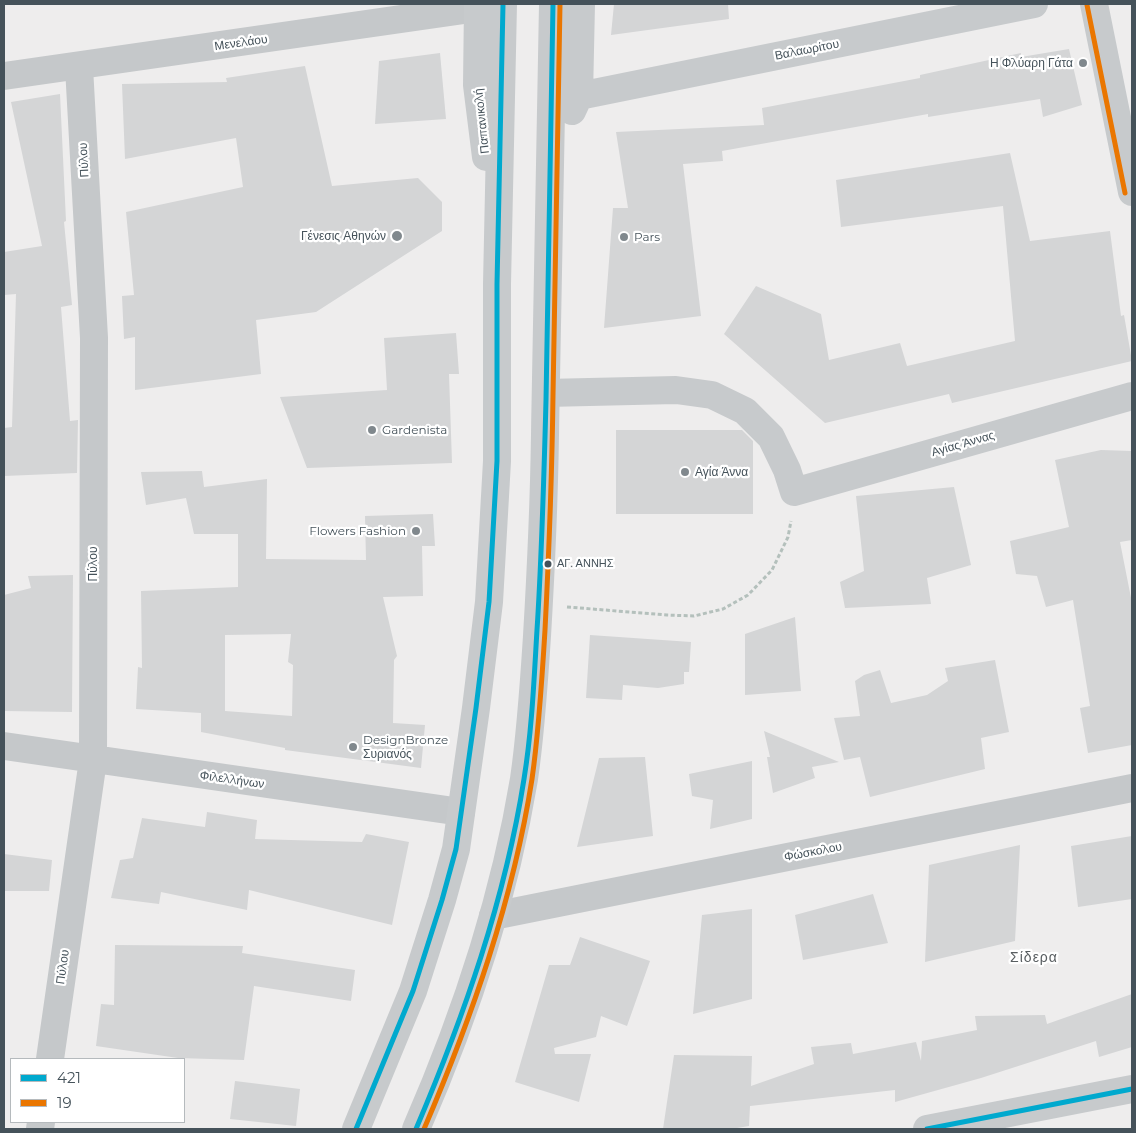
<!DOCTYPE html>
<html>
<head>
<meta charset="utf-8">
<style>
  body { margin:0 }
  #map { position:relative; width:1136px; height:1133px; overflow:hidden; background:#eeeded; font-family:Montserrat,sans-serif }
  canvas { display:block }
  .frame { position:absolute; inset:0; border:5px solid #45525a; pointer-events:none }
  .legend { position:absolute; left:10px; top:1058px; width:175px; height:65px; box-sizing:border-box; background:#fff; border:1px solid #b5babd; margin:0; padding:6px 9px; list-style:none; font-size:15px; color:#45525a }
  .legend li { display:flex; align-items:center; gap:10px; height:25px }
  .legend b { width:25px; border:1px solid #b5babd }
</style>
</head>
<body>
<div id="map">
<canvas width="1136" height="1133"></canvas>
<div class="frame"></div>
<ul class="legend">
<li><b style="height:6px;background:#00a9ce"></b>421</li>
<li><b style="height:6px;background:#ea7600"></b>19</li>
</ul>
</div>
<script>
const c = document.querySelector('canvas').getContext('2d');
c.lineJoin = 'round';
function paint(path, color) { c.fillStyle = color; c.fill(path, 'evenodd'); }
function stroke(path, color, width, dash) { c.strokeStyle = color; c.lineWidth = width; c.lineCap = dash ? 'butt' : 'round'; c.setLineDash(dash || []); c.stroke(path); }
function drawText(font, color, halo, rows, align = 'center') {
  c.font = font + ' Montserrat,sans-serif'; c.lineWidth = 4.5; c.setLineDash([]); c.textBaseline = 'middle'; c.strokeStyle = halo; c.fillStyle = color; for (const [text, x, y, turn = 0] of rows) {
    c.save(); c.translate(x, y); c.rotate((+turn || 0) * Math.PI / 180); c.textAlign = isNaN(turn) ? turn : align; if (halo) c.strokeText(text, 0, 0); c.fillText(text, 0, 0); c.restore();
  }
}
const building = new Path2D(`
  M 614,4 L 728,4 L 729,19 L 611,35 Z
  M 1069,49 L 1082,105 L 1043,117 L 1040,99 L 928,117 L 928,114 L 722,151 L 723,161 L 683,164 L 701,316 L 604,328 L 613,208 L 628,208 L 616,132 L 764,125 L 762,108 L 920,78 L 920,75 L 1021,53 L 1021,57 Z
  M 440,53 L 446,119 L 375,124 L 379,61 Z
  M 305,66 L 332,186 L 418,178 L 442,202 L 442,231 L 316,312 L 256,320 L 261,374 L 135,390 L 135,337 L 124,339 L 122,296 L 134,295 L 126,212 L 243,187 L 236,138 L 125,159 L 122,84 L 227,82 L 226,78 Z
  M 60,94 L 66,221 L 64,222 L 72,305 L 61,307 L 70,421 L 78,420 L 77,473 L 4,476 L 4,428 L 12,427 L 16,294 L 4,295 L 4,252 L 42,246 L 11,102 Z
  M 1010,153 L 1030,241 L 1110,231 L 1121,316 L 1124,315 L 1132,361 L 952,403 L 949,394 L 825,423 L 724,334 L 756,286 L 821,314 L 829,360 L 900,343 L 907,366 L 1015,341 L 1003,206 L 841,227 L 836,180 Z
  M 456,333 L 459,374 L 449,374 L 452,463 L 307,468 L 280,397 L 387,390 L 384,338 Z
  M 616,430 L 742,430 L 753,441 L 753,514 L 616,514 Z
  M 1101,450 L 1132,451 L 1132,540 L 1120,542 L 1132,603 L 1132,745 L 1088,753 L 1080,708 L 1090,706 L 1073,600 L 1046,607 L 1037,576 L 1016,574 L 1010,541 L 1069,527 L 1055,460 Z
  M 202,471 L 204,487 L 267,479 L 266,559 L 366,560 L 365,516 L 433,514 L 435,546 L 422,546 L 423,596 L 383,597 L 397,656 L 394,660 L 393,723 L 425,725 L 421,768 L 285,750 L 285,748 L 201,732 L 201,713 L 136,709 L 138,667 L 142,668 L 141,591 L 238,587 L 238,534 L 194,534 L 186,498 L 146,505 L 141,472 ZM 291,634 L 288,662 L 293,665 L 292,716 L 225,711 L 225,635 Z
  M 954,487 L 971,565 L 927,578 L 931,604 L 845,608 L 840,582 L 864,571 L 856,496 Z
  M 73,575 L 72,712 L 4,711 L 4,595 L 31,588 L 28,576 Z
  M 795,617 L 801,691 L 745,695 L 745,634 Z
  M 590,635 L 691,642 L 689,672 L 684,672 L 684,684 L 658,688 L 623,685 L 622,700 L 586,698 Z
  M 995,660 L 1009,732 L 981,738 L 985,769 L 870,797 L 860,757 L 844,760 L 834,718 L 860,716 L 855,681 L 864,675 L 880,670 L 891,703 L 927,695 L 948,681 L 945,668 Z
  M 764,731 L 839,762 L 812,767 L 815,778 L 773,793 L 767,757 L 770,757 Z
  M 645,757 L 653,836 L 577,847 L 599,758 Z
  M 752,761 L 752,819 L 710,829 L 713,800 L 692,796 L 689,774 Z
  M 207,812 L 257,820 L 255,839 L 362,842 L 366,834 L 409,842 L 392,925 L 249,890 L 247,910 L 161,892 L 159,904 L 111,898 L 120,860 L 133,858 L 142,818 L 205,827 Z
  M 1132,836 L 1132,899 L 1078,907 L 1071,846 Z
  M 1020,845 L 1015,941 L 925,962 L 929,865 Z
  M 4,854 L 52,860 L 49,891 L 4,891 Z
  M 873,894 L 888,943 L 803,960 L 795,915 Z
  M 752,909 L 752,999 L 693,1014 L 702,915 Z
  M 580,937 L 650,961 L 627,1026 L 601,1016 L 596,1037 L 554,1048 L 555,1054 L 591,1054 L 579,1102 L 515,1082 L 549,965 L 570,965 Z
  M 115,945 L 243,946 L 242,953 L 355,970 L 351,1001 L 254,986 L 244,1060 L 178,1058 L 96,1046 L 101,1004 L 114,1005 Z
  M 1132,994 L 1132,1047 L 1099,1057 L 1096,1041 L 981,1078 L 895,1102 L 895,1090 L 750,1106 L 749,1126 L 731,1129 L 663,1129 L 674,1055 L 752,1056 L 751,1086 L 814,1064 L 811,1047 L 851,1043 L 853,1054 L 916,1042 L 921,1061 L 922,1041 L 977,1030 L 975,1016 L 1045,1015 L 1047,1024 Z
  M 235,1081 L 300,1089 L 296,1126 L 230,1119 Z`);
const path = new Path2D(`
  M 567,607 L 667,615 L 694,616 L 723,609 L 748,595 L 772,570 L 788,537 L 791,521`);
const street = new Path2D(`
  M 4,76 L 478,8
  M 4,746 L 461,812
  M 493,916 L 1132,788
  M 50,1059 L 93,760 L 94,338 L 79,67
  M 40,1129 L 41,1122`);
const secondary = new Path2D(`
  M 478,4 L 477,85 L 486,157
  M 1094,4 L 1132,192
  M 579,96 L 1034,4
  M 572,111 L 579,96 L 581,4
  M 546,393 L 676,390 L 712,395 L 745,411 L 771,437 L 787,470 L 794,492 L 1132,396
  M 356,1129 L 413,991 L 442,900 L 456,849 L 476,708 L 489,602 L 497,461 L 497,284 L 503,4
  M 416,1129 C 465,1017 504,900 524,779 C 531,731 534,683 537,636 C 541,569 544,502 545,435 C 547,291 551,147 553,4
  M 927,1129 L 1132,1089`);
const bus1 = new Path2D(`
  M 356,1129 L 413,991 L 442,900 L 456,849 L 476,708 L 489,602 L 497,461 L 497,284 L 503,4
  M 416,1129 C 464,1016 505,900 524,779 C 532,730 534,679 537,630 C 542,553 544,477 546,400 C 548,268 551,136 553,4
  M 927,1129 L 1132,1089`);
const bus2 = new Path2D(`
  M 1087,5 L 1125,193
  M 424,1129 C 472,1017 513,900 532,779 C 539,730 542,680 545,630 C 549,552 552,473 553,395 C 555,264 558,134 560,4`);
const markers = [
  [1083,63,5,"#80888d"],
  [397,236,6,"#80888d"],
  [624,237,5,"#80888d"],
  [372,430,5,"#80888d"],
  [685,472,5,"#80888d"],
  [416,531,5,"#80888d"],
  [548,564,4.5,"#45525a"],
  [353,747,5,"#80888d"]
];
const busNames = [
  ["ΑΓ. ΑΝΝΗΣ",557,564]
];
const streetNames = [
  ["Μενελάου",241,43,-8],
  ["Βαλαωρίτου",807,50,-11],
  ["Παπανικολή",482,121,-96],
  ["Πύλου",84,160,-93],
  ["Αγίας Άννας",963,444,-16],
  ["Πύλου",93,564,-90],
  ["Φιλελλήνων",232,780,8],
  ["Φώσκολου",813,852,-11],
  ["Πύλου",63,967,-82]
];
const poiNames = [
  ["Η Φλύαρη Γάτα",1073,63,"right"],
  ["Γένεσις Αθηνών",386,236,"right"],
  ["Pars",634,237],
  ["Gardenista",382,430],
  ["Αγία Άννα",695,472],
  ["Flowers Fashion",406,531,"right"],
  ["DesignBronze",363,740],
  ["Συριανός",363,754]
];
const neighbourhoodNames = [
  ["Σίδερα",1034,958]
];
paint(building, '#d4d5d6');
stroke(path, '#b4c0bc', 3, [4, 2.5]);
stroke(street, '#c5c8ca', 28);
stroke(secondary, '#c7cacc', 28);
stroke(bus1, '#00a9ce', 5);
stroke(bus2, '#ea7600', 5);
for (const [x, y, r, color] of markers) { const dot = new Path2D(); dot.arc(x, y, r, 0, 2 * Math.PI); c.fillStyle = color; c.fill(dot); stroke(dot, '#fff', 2); }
drawText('11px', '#45525a', '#fff', busNames, 'left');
drawText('12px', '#45525a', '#fff', streetNames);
drawText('12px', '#45525a', '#fff', poiNames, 'left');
c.letterSpacing = '1px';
drawText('14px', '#595e61', '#fff', neighbourhoodNames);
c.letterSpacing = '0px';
</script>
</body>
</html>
